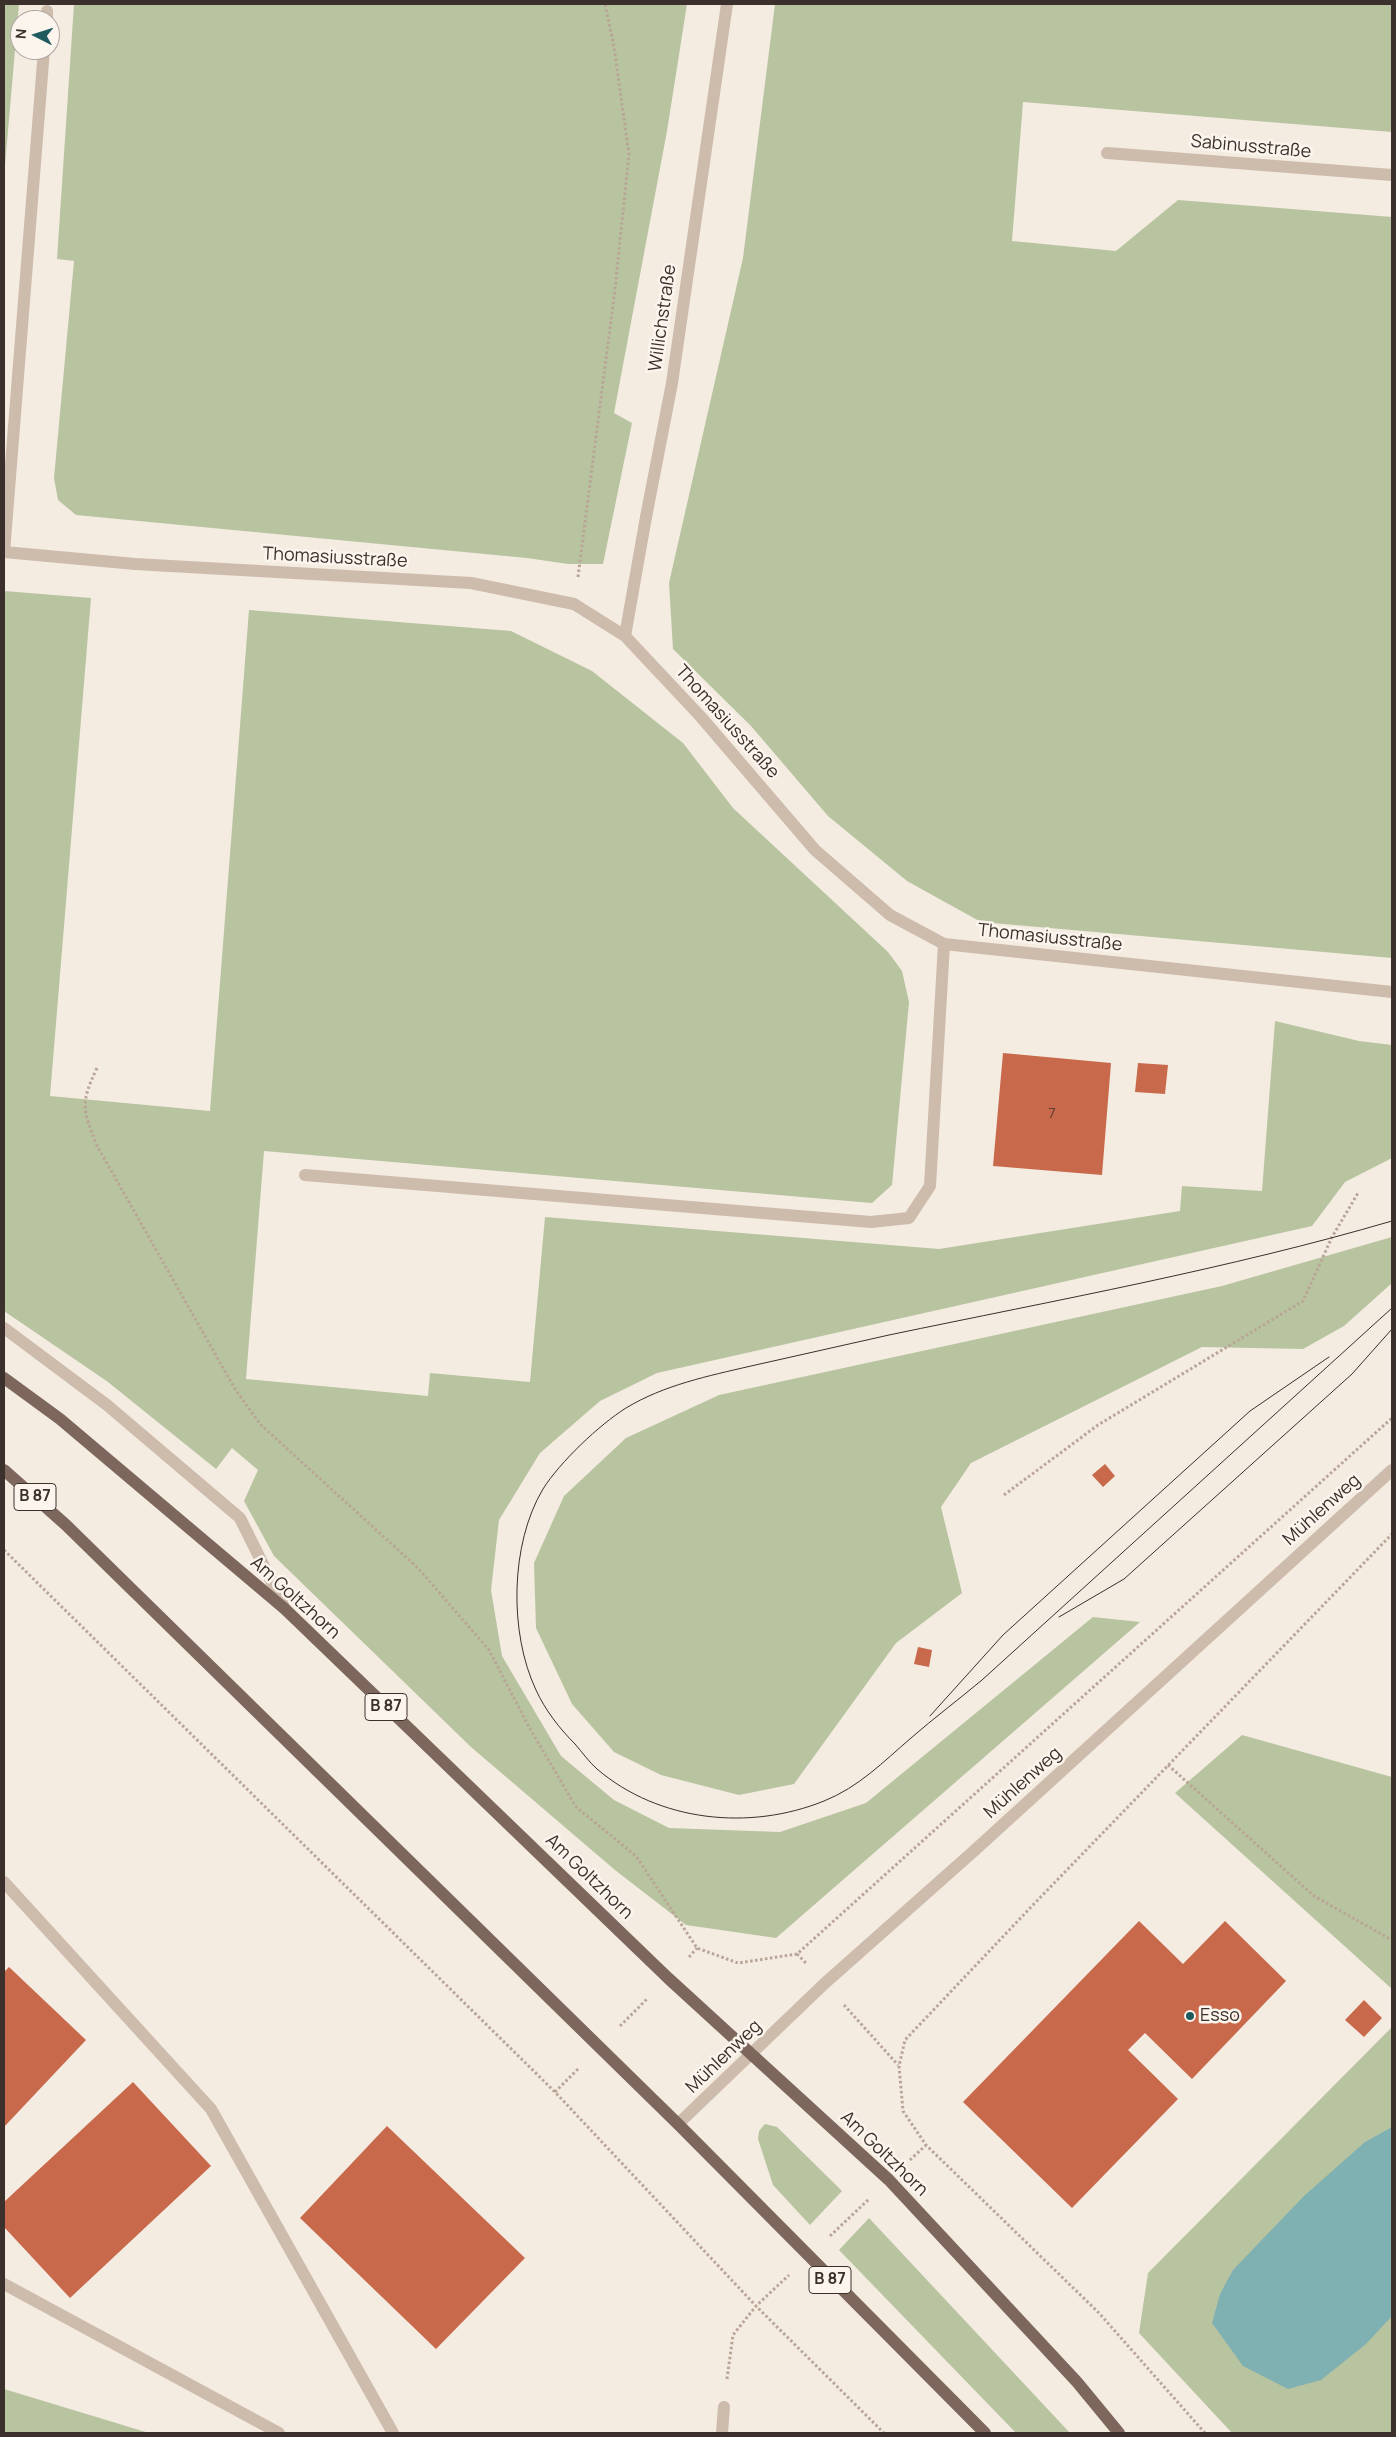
<!DOCTYPE html>
<html>
<head>
<meta charset="utf-8">
<style>
  body { margin:0 }
  #map { position:relative; width:1396px; height:2437px; overflow:hidden; background:#f4ebe1; font-family:Manrope,sans-serif }
  canvas { display:block }
  .frame { position:absolute; inset:0; border:5px solid #3b302b; pointer-events:none }
  .north { position:absolute; left:10px; top:10px; width:50px; height:50px; box-sizing:border-box; background:#fbf5ee; border:1px solid #aea6a0; border-radius:50%; rotate:275deg; font-size:14px; font-weight:700; line-height:20px; text-align:center; color:#3b302b }
  .north::after { content:''; display:block; margin:auto; width:18px; height:22px; background:#1f5a5e; clip-path:polygon(50% 0,100% 100%,50% 72%,0 100%) }
</style>
</head>
<body>
<div id="map">
<canvas width="1396" height="2437"></canvas>
<div class="frame"></div>
<div class="north">N</div>
</div>
<script>
const c = document.querySelector('canvas').getContext('2d');
c.lineJoin = 'round';
function paint(path, color) { c.fillStyle = color; c.fill(path, 'evenodd'); }
function stroke(path, color, width, dash) { c.strokeStyle = color; c.lineWidth = width; c.lineCap = dash ? 'butt' : 'round'; c.setLineDash(dash || []); c.stroke(path); }
function drawText(font, color, halo, rows, align = 'center') {
  c.font = font + ' Manrope,sans-serif'; c.lineWidth = 5; c.setLineDash([]); c.textBaseline = 'middle'; c.strokeStyle = halo; c.fillStyle = color; for (const [text, x, y, turn = 0] of rows) {
    c.save(); c.translate(x, y); c.rotate((+turn || 0) * Math.PI / 180); c.textAlign = isNaN(turn) ? turn : align; if (halo) c.strokeText(text, 0, 0); c.fillText(text, 0, 0); c.restore();
  }
}
const green = new Path2D(`
  M 4,4 L 19,4 L 4,177 Z
  M 74,4 L 687,4 L 667,131 L 614,413 L 632,423 L 603,564 L 568,564 L 527,558 L 76,515 L 58,500 L 54,478 L 74,261 L 57,259 Z
  M 775,4 L 1392,4 L 1392,132 L 1023,102 L 1012,241 L 1116,251 L 1178,200 L 1392,217 L 1392,958 L 981,922 L 907,881 L 828,816 L 751,726 L 673,649 L 669,583 L 743,258 Z
  M 4,591 L 91,598 L 50,1096 L 210,1111 L 249,610 L 511,631 L 592,671 L 683,743 L 733,808 L 888,952 L 902,971 L 909,1002 L 892,1185 L 872,1203 L 264,1151 L 246,1379 L 428,1396 L 430,1373 L 530,1382 L 545,1217 L 939,1249 L 1180,1211 L 1182,1186 L 1262,1191 L 1275,1021 L 1359,1041 L 1392,1045 L 1392,1158 L 1345,1182 L 1312,1226 L 657,1373 L 600,1401 L 540,1453 L 499,1520 L 491,1590 L 502,1656 L 561,1756 L 614,1800 L 669,1828 L 780,1832 L 866,1803 L 1093,1617 L 1140,1622 L 776,1938 L 686,1925 L 615,1870 L 471,1747 L 274,1556 L 244,1501 L 258,1470 L 232,1448 L 216,1469 L 108,1382 L 4,1311 Z
  M 1392,1237 L 1392,1283 L 1344,1326 L 1303,1349 L 1202,1347 L 971,1463 L 941,1507 L 962,1593 L 896,1643 L 794,1784 L 739,1795 L 661,1775 L 614,1752 L 572,1704 L 536,1628 L 534,1563 L 564,1496 L 626,1438 L 719,1395 L 1222,1286 Z
  M 1242,1735 L 1392,1777 L 1392,1989 L 1175,1793 Z
  M 1392,2027 L 1392,2433 L 1232,2433 L 1139,2333 L 1148,2273 Z
  M 765,2124 L 777,2127 L 842,2191 L 810,2225 L 773,2185 L 758,2139 L 759,2131 Z
  M 869,2218 L 1070,2433 L 1016,2433 L 839,2250 Z
  M 4,2389 L 149,2433 L 4,2433 Z`);
const water = new Path2D(`
  M 1392,2127 L 1392,2316 L 1366,2344 L 1321,2380 L 1288,2389 L 1243,2366 L 1212,2323 L 1220,2294 L 1233,2270 L 1304,2196 L 1365,2142 Z`);
const building = new Path2D(`
  M 1003,1053 L 1111,1063 L 1102,1175 L 993,1166 Z
  M 1138,1063 L 1168,1065 L 1165,1094 L 1135,1092 Z
  M 1105,1464 L 1115,1476 L 1103,1487 L 1092,1475 Z
  M 918,1647 L 932,1650 L 929,1667 L 914,1664 Z
  M 1139,1921 L 1183,1964 L 1225,1921 L 1286,1981 L 1192,2079 L 1145,2033 L 1128,2050 L 1178,2099 L 1072,2208 L 963,2102 Z
  M 9,1967 L 86,2040 L 4,2127 L 4,1972 Z
  M 1364,2000 L 1382,2018 L 1364,2037 L 1345,2020 Z
  M 133,2082 L 211,2166 L 70,2298 L 4,2227 L 4,2202 Z
  M 387,2126 L 525,2258 L 436,2349 L 300,2218 Z`);
const path = new Path2D(`
  M 578,577 L 615,289 L 629,154 L 614,47 L 605,4
  M 97,1068 C 80,1104 83,1108 96,1144 L 235,1389 L 260,1424 L 418,1568 L 489,1650 L 529,1727 L 576,1807 L 636,1856 L 697,1948 L 738,1963 L 797,1954 L 1392,1418
  M 1004,1495 L 1098,1425 L 1303,1301 L 1332,1237 L 1358,1193
  M 4,1550 L 555,2092 L 756,2306 L 884,2433
  M 1168,1765 L 1314,1896 L 1392,1940
  M 797,1954 L 806,1963
  M 689,1957 L 697,1948
  M 844,2005 L 898,2065
  M 620,2026 L 647,1999
  M 555,2092 L 579,2068
  M 910,2160 L 926,2145
  M 830,2236 L 869,2199
  M 727,2379 L 733,2335 L 756,2306 L 789,2275
  M 1205,2433 L 1099,2313 L 926,2145 L 903,2111 L 899,2066 L 905,2040 L 1032,1906 L 1392,1534`);
const service = new Path2D(`
  M 305,1175 L 871,1222 L 909,1218 L 930,1186 L 944,944
  M 4,1328 L 107,1405 L 240,1518 L 285,1609
  M 4,1882 L 211,2109 L 393,2433
  M 4,2284 L 279,2433`);
const pedestrian = new Path2D(`
  M 646,517 L 672,383 L 727,4`);
const minor = new Path2D(`
  M 47,20 L 47,11
  M 1107,153 L 1392,175
  M 4,552 L 135,564 L 471,583 L 574,604 L 625,636 L 701,717 L 815,850 L 890,915 L 944,944 L 1392,992
  M 4,552 L 44,50
  M 625,636 L 646,517
  M 722,2433 L 724,2407`);
const tertiary = new Path2D(`
  M 678,2124 L 824,1984 L 975,1850 L 1392,1470`);
const primary = new Path2D(`
  M 4,1378 L 60,1419 L 285,1609 L 668,1978 L 889,2180 L 1077,2382 L 1119,2433
  M 4,1470 L 66,1525 L 678,2124 L 985,2433`);
const tram = new Path2D(`
  M 1392,1221 C 1228,1269 1057,1300 889,1335 C 843,1345 797,1356 751,1366 C 708,1376 664,1385 626,1408 C 599,1425 560,1462 543,1489 C 510,1544 509,1633 536,1690 C 545,1710 560,1729 575,1744 C 582,1752 589,1762 597,1769 C 659,1822 750,1831 824,1801 C 859,1787 883,1762 911,1738 C 934,1718 958,1700 982,1680 L 1392,1308
  M 1059,1617 L 1124,1579 L 1352,1374 L 1392,1329
  M 930,1716 L 1003,1635 L 1250,1411 L 1329,1357`);
const markers = [
  [1190,2016,5,"#1f5a5e"]
];
const numberNames = [
  ["7",1052,1114]
];
const shields = [
  [35,1497,42],
  [386,1707,42],
  [830,2280,42]
];
const shieldNames = [
  ["B 87",35,1497],
  ["B 87",386,1707],
  ["B 87",830,2280]
];
const streetNames = [
  ["Sabinusstraße",1251,147,5],
  ["Willichstraße",663,318,-82],
  ["Thomasiusstraße",335,558,3],
  ["Thomasiusstraße",727,722,48],
  ["Thomasiusstraße",1050,938,6],
  ["Mühlenweg",1322,1510,-42],
  ["Am Goltzhorn",295,1598,42],
  ["Mühlenweg",1023,1783,-42],
  ["Am Goltzhorn",589,1877,44],
  ["Mühlenweg",724,2057,-44],
  ["Am Goltzhorn",884,2154,44]
];
const poiNames = [
  ["Esso",1200,2016]
];
paint(green, '#b8c4a0');
paint(water, '#7fb0b2');
paint(building, '#c8694b');
stroke(path, '#b9a596', 3, [2.5, 2.5]);
stroke(service, '#cdbbac', 12);
stroke(pedestrian, '#cdbbac', 12);
stroke(minor, '#cdbbac', 12);
stroke(tertiary, '#cdbbac', 12);
stroke(primary, '#7d675c', 12);
stroke(tram, '#3b302b', 1);
for (const [x, y, r, color] of markers) { const dot = new Path2D(); dot.arc(x, y, r, 0, 2 * Math.PI); c.fillStyle = color; c.fill(dot); stroke(dot, '#fbf5ee', 2); }
drawText('15px', '#5e3e33', null, numberNames);
for (const [x, y, w] of shields) { const box = new Path2D(); box.roundRect(x - w / 2, y - 13.5, w, 27, 4); c.fillStyle = '#fbf5ee'; c.fill(box); stroke(box, '#3b302b', 1); }
drawText('bold 16px', '#3b302b', null, shieldNames);
drawText('18px', '#3b302b', '#fbf5ee', streetNames);
drawText('18px', '#3b302b', '#fbf5ee', poiNames, 'left');
</script>
</body>
</html>
